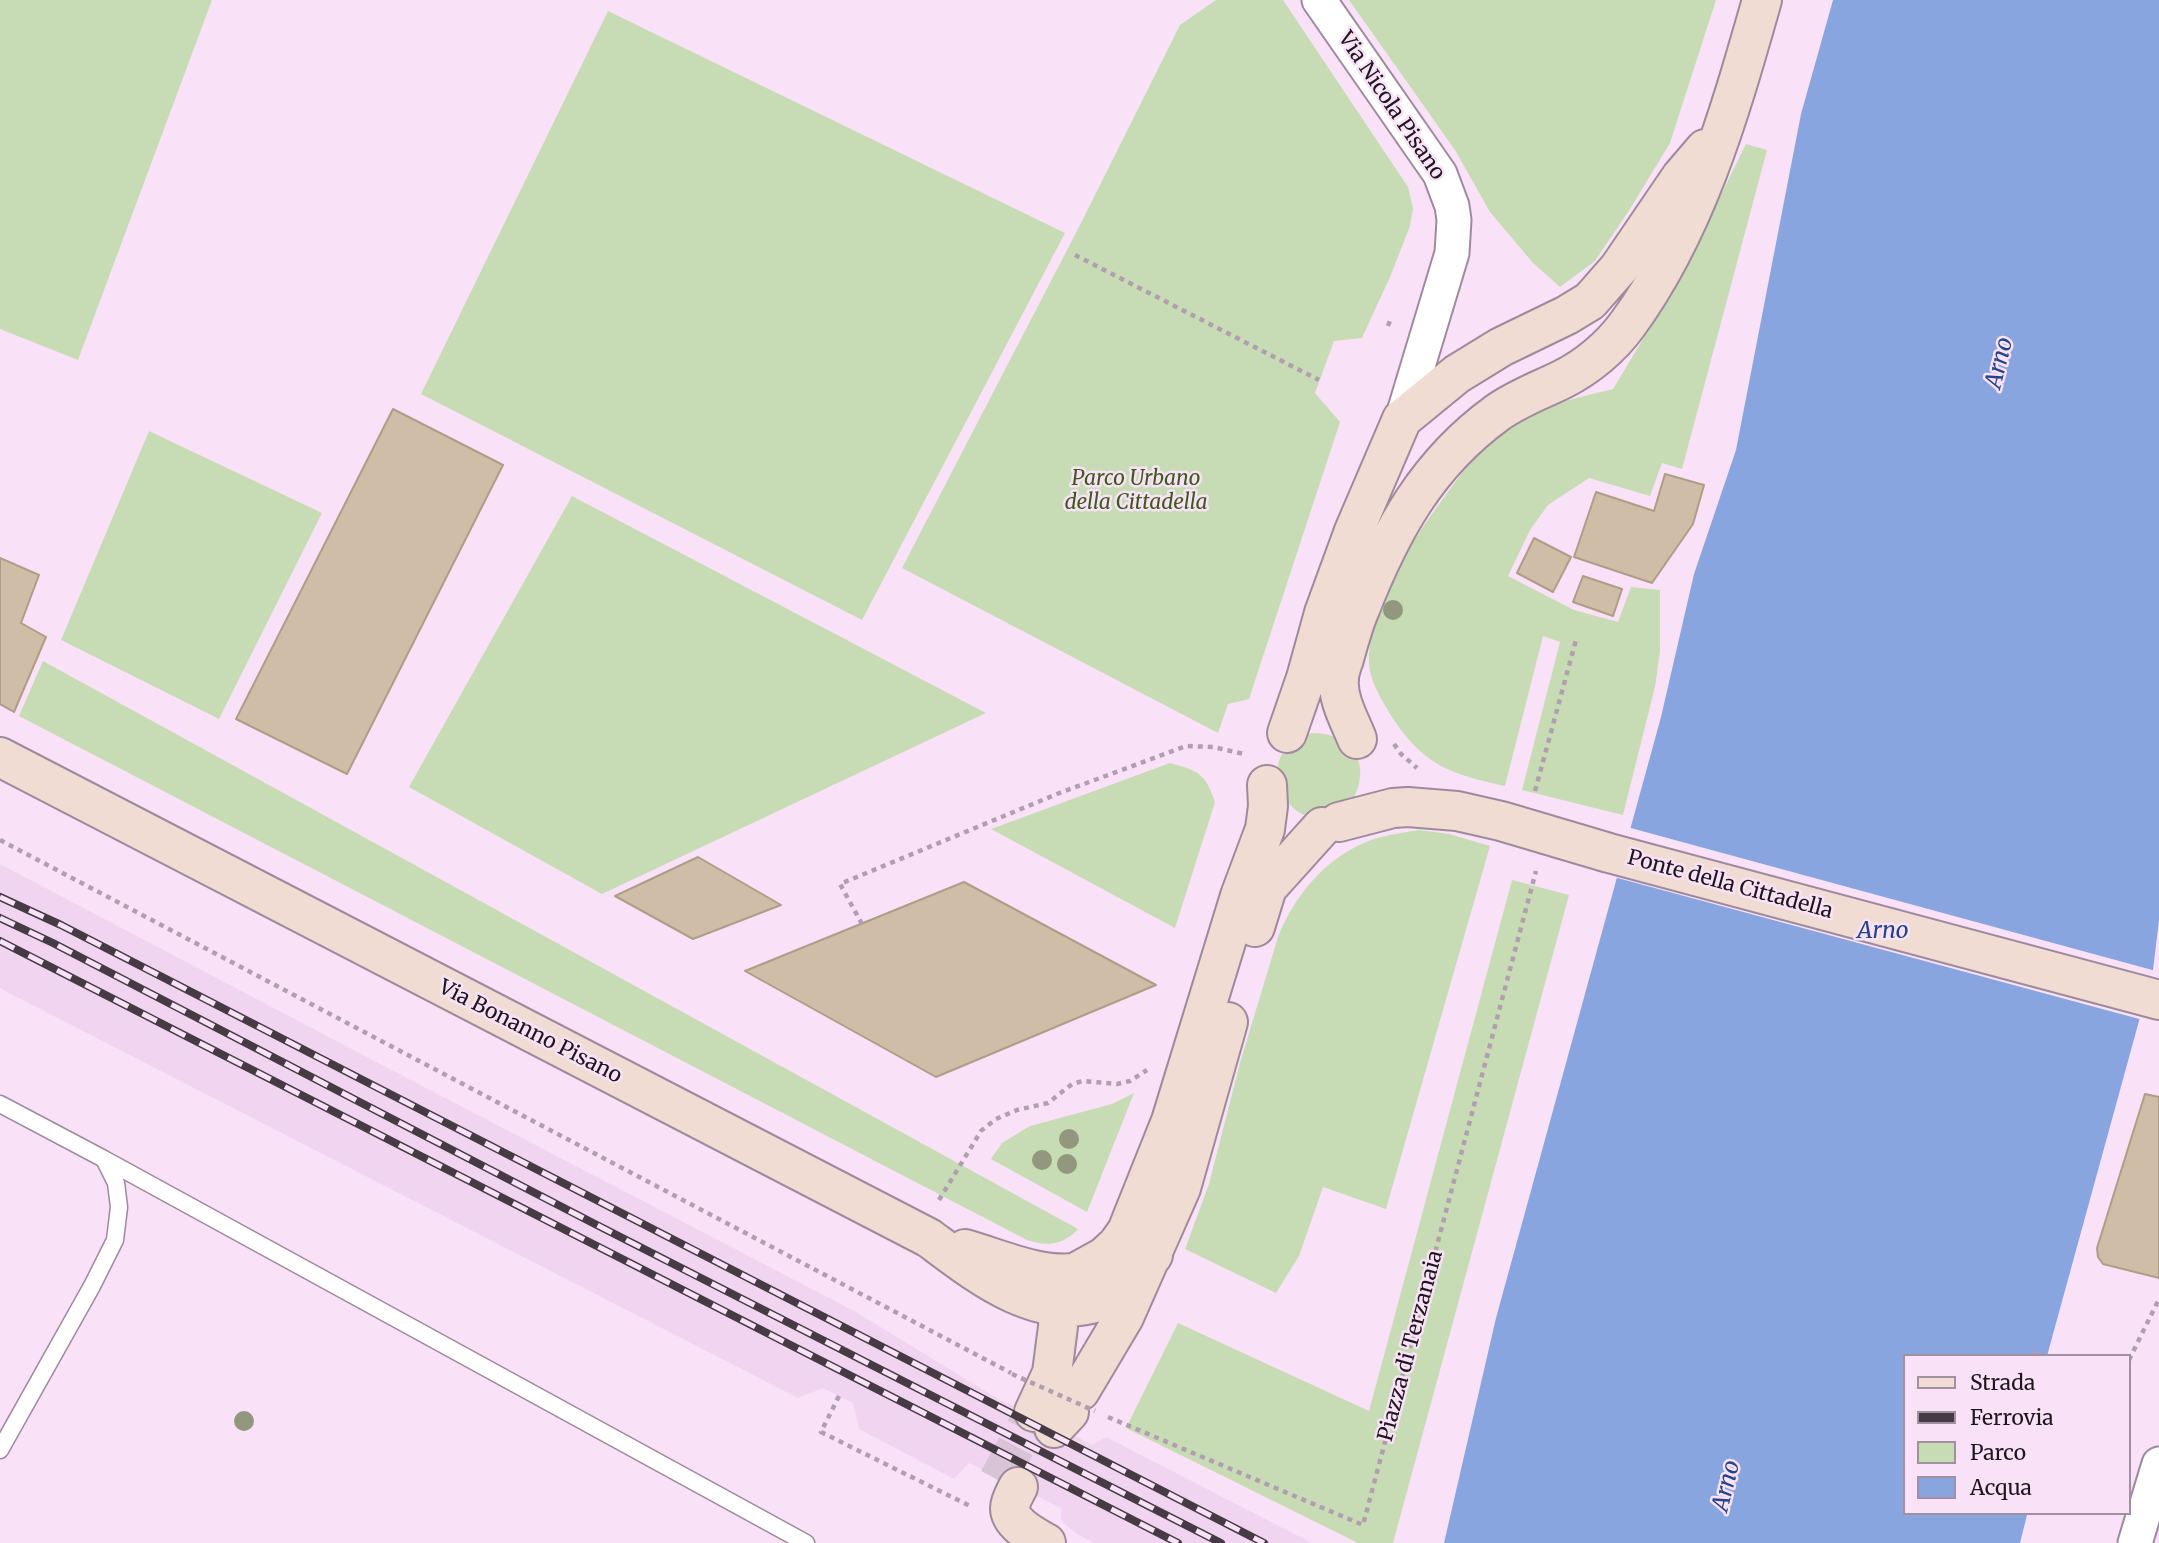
<!DOCTYPE html>
<html>
<head>
<meta charset="utf-8">
<style>
  body { margin:0 }
  #map { position:relative; width:2159px; height:1543px; overflow:hidden; background:#f9e2f8; font-family:Merriweather,serif }
  canvas { display:block }
  .legend { position:absolute; left:1903px; top:1354px; width:228px; height:161px; box-sizing:border-box; background:#f9e2f8; border:2px solid #a190a0; margin:0; padding:9px 12px; list-style:none; font-size:21px; color:#1e161d }
  .legend li { display:flex; align-items:center; gap:14px; height:35px }
  .legend b { width:35px; border:2px solid #a190a0 }
</style>
</head>
<body>
<div id="map">
<canvas width="2159" height="1543"></canvas>
<ul class="legend">
<li><b style="height:9px;background:#f0dcd2"></b>Strada</li>
<li><b style="height:9px;background:#463b45"></b>Ferrovia</li>
<li><b style="height:19px;background:#c7dcb4"></b>Parco</li>
<li><b style="height:19px;background:#89a5e0"></b>Acqua</li>
</ul>
</div>
<script>
const c = document.querySelector('canvas').getContext('2d');
c.lineJoin = 'round';
function paint(path, color) { c.fillStyle = color; c.fill(path, 'evenodd'); }
function stroke(path, color, width, dash) { c.strokeStyle = color; c.lineWidth = width; c.lineCap = dash ? 'butt' : 'round'; c.setLineDash(dash || []); c.stroke(path); }
function drawText(font, color, halo, rows, align = 'center') {
  c.font = font + ' Merriweather,serif'; c.lineWidth = 5; c.setLineDash([]); c.textBaseline = 'middle'; c.strokeStyle = halo; c.fillStyle = color; for (const [text, x, y, turn = 0] of rows) {
    c.save(); c.translate(x, y); c.rotate((+turn || 0) * Math.PI / 180); c.textAlign = isNaN(turn) ? turn : align; if (halo) c.strokeText(text, 0, 0); c.fillText(text, 0, 0); c.restore();
  }
}
const built = new Path2D(`
  M 0,864 L 384,1066 L 856,1312 L 1000,1400 L 1052,1423 L 1092,1445 L 1106,1437 L 1312,1543 L 1094,1543 L 1077,1534 L 1061,1521 L 1061,1508 L 969,1463 L 954,1479 L 859,1429 L 853,1403 L 823,1388 L 798,1398 L 5,991 L 0,988 Z`);
const green = new Path2D(`
  M 0,0 L 212,0 L 78,360 L 0,329 Z
  M 1216,0 L 1283,0 L 1408,187 L 1413,208 L 1410,226 L 1390,277 L 1362,338 L 1334,341 L 1315,393 L 1340,422 L 1249,699 L 1228,704 L 1218,733 L 902,568 L 1079,227 L 1180,25 Z
  M 1349,0 L 1716,0 L 1670,143 L 1630,209 L 1595,261 L 1560,287 L 1533,263 L 1490,212 L 1455,150 Z
  M 608,11 L 1065,233 L 862,620 L 421,394 Z
  M 1746,144 L 1767,150 L 1682,469 L 1662,463 L 1650,496 L 1589,478 L 1548,505 L 1530,530 L 1508,576 L 1574,610 L 1618,622 L 1631,587 L 1660,590 L 1660,651 L 1655,687 L 1623,815 L 1522,790 L 1560,642 L 1543,636 L 1505,786 C 1451,774 1424,766 1392,717 C 1383,702 1370,682 1369,664 C 1366,615 1404,553 1432,514 C 1455,482 1476,451 1509,427 C 1539,405 1577,398 1613,389 L 1679,279 Z
  M 149,431 L 322,513 L 219,719 L 61,640 Z
  M 572,496 L 986,713 L 602,894 L 409,787 Z
  M 43,661 L 1078,1229 C 1063,1246 1047,1246 1027,1240 L 19,716 Z
  M 1312,733 C 1353,733 1373,765 1352,801 C 1342,805 1320,817 1310,816 C 1290,815 1274,784 1278,766 C 1281,748 1296,738 1312,733 Z
  M 1170,763 C 1199,771 1205,773 1215,802 L 1175,928 L 991,829 Z
  M 1419,830 L 1449,834 L 1490,846 L 1386,1209 L 1323,1187 L 1299,1256 L 1276,1293 L 1185,1249 L 1209,1184 L 1240,1063 L 1278,937 C 1295,893 1332,850 1381,837 C 1393,834 1406,832 1419,830 Z
  M 1512,880 L 1569,895 L 1393,1543 L 1358,1543 L 1126,1428 L 1178,1323 L 1369,1411 Z
  M 1134,1093 L 1087,1212 L 991,1159 L 1002,1143 L 1030,1126 L 1112,1104 Z`);
const water = new Path2D(`
  M 1833,0 L 2159,0 L 2159,920 L 2153,970 L 2047,1356 L 1905,1356 L 1905,1513 L 2022,1513 L 2027,1515 L 2020,1543 L 1444,1543 L 1496,1318 L 1661,717 L 1694,574 L 1736,450 L 1801,114 Z`);
const pier = new Path2D(`
  M 1627,827 L 2156,971 L 2143,1020 L 1614,877 Z`);
const building = new Path2D(`
  M 393,409 L 503,465 L 347,774 L 236,719 Z
  M 1665,474 L 1704,485 L 1693,524 L 1652,583 L 1574,557 L 1596,492 L 1654,511 Z
  M 1534,538 L 1571,557 L 1553,592 L 1517,573 Z
  M 0,558 L 39,575 L 21,623 L 46,637 L 14,712 L 0,704 Z
  M 1583,576 L 1622,589 L 1613,616 L 1573,602 Z
  M 698,857 L 781,905 L 693,939 L 615,896 Z
  M 964,882 L 1156,985 L 936,1077 L 745,971 Z
  M 2145,1094 L 2159,1097 L 2159,1278 L 2103,1264 L 2098,1257 L 2097,1248 Z`);
const secondaryTunnel = new Path2D(`
  M 998,1480 L 1034,1412`);
const path = new Path2D(`
  M 1075,255 L 1319,380
  M 1388,326 L 1391,318
  M 1394,744 L 1401,754 L 1417,768
  M 1535,791 L 1576,640
  M 0,840 L 1011,1373
  M 862,924 L 840,884 L 1057,794 L 1186,746 L 1213,747 L 1244,754
  M 939,1200 L 981,1131 L 996,1119 L 1017,1110 L 1048,1103 L 1072,1084 L 1083,1081 L 1117,1084 L 1130,1081 L 1147,1070
  M 2034,1356 L 2036,1350
  M 2129,1360 L 2159,1299
  M 839,1396 L 821,1432 L 972,1507
  M 1108,1417 L 1363,1525 L 1536,871`);
const lane = new Path2D(`
  M 0,1104 L 104,1159 L 116,1183 L 119,1207 L 115,1240 L 92,1286 L 0,1450
  M 104,1159 L 806,1543`);
const street = new Path2D(`
  M 1319,0 L 1440,174 L 1452,206 L 1454,220 L 1452,253 L 1402,419
  M 2135,1543 L 2159,1464`);
const secondary = new Path2D(`
  M 1287,733 L 1306,678 L 1324,613 L 1354,531 L 1402,419 L 1457,374 L 1501,347 L 1567,315 L 1590,301 L 1619,268 L 1681,177 L 1705,149
  M 1357,739 C 1350,721 1337,699 1339,679 C 1339,672 1342,665 1344,659 C 1349,641 1353,625 1360,609 C 1391,530 1427,464 1497,413 C 1518,398 1541,390 1563,379 C 1587,367 1611,347 1627,325 C 1697,230 1730,112 1762,0
  M 0,757 L 929,1238 C 976,1273 1038,1324 1101,1301 C 1123,1293 1139,1273 1153,1255
  M 1339,822 L 1393,808 L 1408,807 L 1457,811 L 1501,821 L 1609,853 L 2159,1000
  M 1255,927 L 1267,888 L 1322,827
  M 965,1249 C 1000,1259 1038,1277 1075,1273 L 1082,1290
  M 1080,1391 L 1124,1317 L 1181,1188 L 1228,1022
  M 1034,1412 L 1052,1373 L 1058,1327 L 1059,1295 L 1065,1283 L 1075,1273 L 1104,1257 L 1117,1245 L 1127,1231 L 1171,1121 L 1240,896 L 1265,829 L 1268,806 L 1267,785
  M 1054,1428 L 1069,1412
  M 1018,1487 C 1015,1493 1010,1501 1010,1508 C 1010,1524 1034,1536 1046,1543`);
const rail = new Path2D(`
  M 0,897 L 61,925 L 1264,1543
  M 0,918 L 53,943 L 591,1222 L 1221,1543
  M 0,941 L 1178,1543`);
const pathBridge = new Path2D(`
  M 1012,1374 L 1095,1411`);
const trees = [
  [1393,610],
  [1069,1139],
  [1042,1160],
  [1067,1164],
  [244,1421]
];
const streetNames = [
  ["Via Nicola Pisano",1391,106,56],
  ["Ponte della Cittadella",1730,885,15],
  ["Via Bonanno Pisano",530,1032,27],
  ["Piazza di Terzanaia",1411,1346,-75]
];
const parkNames = [
  ["Parco Urbano",1136,479],
  ["della Cittadella",1136,503]
];
const waterNames = [
  ["Arno",2000,363,-76],
  ["Arno",1883,931],
  ["Arno",1727,1486,-76]
];
paint(built, '#f1d5f0');
paint(green, '#c7dcb4');
paint(water, '#89a5e0');
paint(pier, '#f9e2f8');
paint(building, '#d0bda7');
stroke(building, '#af9d87', 2);
stroke(secondaryTunnel, '#d8c3d7', 38, [38, 19]);
stroke(lane, '#9f8a9d', 19);
stroke(street, '#9f8a9d', 37);
stroke(secondary, '#9f8a9d', 42);
stroke(path, '#b19fb0', 4.5, [5, 5]);
stroke(lane, '#fff', 16);
stroke(street, '#fff', 33);
stroke(secondary, '#f0dcd2', 38);
stroke(rail, '#463b45', 8);
stroke(rail, '#f9e2f8', 5, [16]);
stroke(pathBridge, '#b19fb0', 4.5, [5, 5]);
c.fillStyle = '#92987e';
for (const [x, y] of trees) { c.beginPath(); c.arc(x, y, 10, 0, 2 * Math.PI); c.fill(); }
drawText('21px', '#1e161d', '#f9e2f8', streetNames);
drawText('italic 21px', '#3e5b1b', '#f9e2f8', parkNames);
drawText('italic 23px', '#254388', '#f9e2f8', waterNames);
</script>
</body>
</html>
